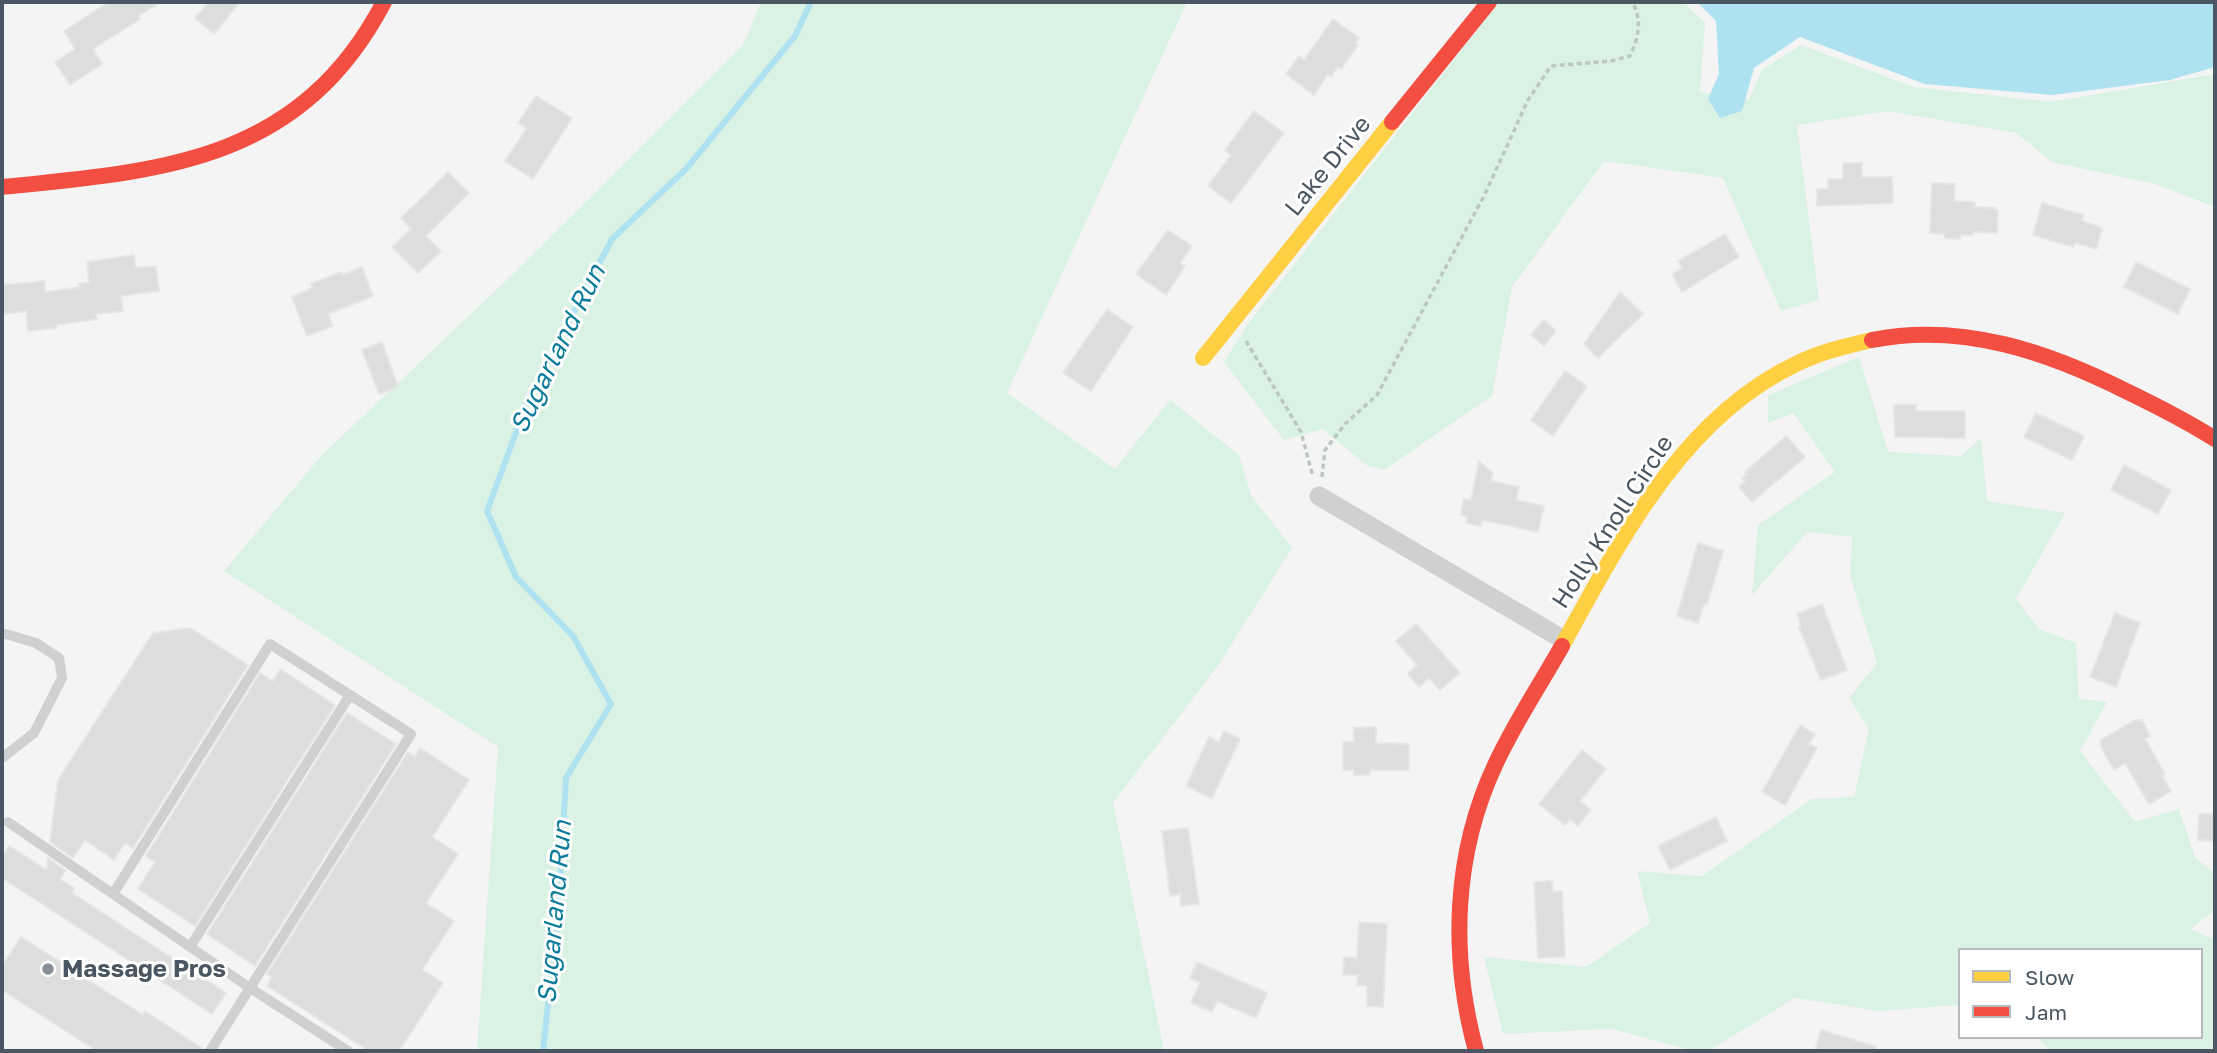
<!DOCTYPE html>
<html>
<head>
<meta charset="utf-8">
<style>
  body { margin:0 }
  #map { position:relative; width:2217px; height:1053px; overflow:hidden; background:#f4f4f4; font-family:"Golos Text",sans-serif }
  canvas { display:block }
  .frame { position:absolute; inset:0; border:4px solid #4a5661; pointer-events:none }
  .legend { position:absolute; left:1958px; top:948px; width:245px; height:91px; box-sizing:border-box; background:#fff; border:2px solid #b7bbc0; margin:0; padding:9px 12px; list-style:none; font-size:21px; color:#4a5661 }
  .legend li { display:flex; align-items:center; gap:14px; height:35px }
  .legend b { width:35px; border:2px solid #b7bbc0 }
</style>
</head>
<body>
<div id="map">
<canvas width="2217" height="1053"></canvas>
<div class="frame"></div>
<ul class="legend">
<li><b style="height:9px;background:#ffcf43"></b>Slow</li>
<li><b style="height:9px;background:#f24e42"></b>Jam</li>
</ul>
</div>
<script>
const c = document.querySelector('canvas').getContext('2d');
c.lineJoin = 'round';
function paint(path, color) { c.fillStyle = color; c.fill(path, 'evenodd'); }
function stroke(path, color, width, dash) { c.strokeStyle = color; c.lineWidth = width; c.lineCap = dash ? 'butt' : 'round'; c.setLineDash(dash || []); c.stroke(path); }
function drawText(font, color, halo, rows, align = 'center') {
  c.font = font + ' "Golos Text",sans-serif'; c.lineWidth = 6; c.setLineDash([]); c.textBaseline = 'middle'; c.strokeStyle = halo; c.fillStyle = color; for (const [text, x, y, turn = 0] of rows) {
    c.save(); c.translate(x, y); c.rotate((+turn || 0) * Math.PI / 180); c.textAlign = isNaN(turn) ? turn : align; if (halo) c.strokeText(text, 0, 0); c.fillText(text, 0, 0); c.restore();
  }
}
const green = new Path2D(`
  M 761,2 L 1187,2 L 1007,393 L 1115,469 L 1170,400 L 1239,455 L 1251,495 L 1292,548 L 1219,664 L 1113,803 L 1164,1051 L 477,1051 L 498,747 L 224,571 L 322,455 L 512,275 L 743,45 Z
  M 1499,2 L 1683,2 L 1705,23 L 1700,92 L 1749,100 L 1762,70 L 1801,45 L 1914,87 L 2051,102 L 2215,74 L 2215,207 L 2155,184 L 2052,162 L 2016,133 L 1888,111 L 1797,125 L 1819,300 L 1781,311 L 1723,178 L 1604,161 L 1512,287 L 1492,396 L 1384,470 L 1366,465 L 1323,429 L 1284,440 L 1224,362 L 1247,325 Z
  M 1859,357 L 1888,452 L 1961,456 L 1981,438 L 1987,501 L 2065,513 L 2016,599 L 2039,629 L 2076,643 L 2079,699 L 2107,702 L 2080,751 L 2135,822 L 2179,809 L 2195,857 L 2215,874 L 2215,910 L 2191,929 L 2215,940 L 2215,1051 L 2050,1051 L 2037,1037 L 2201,1037 L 2201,950 L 1960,950 L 1960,1005 L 1878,1011 L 1795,998 L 1708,1051 L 1692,1051 L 1613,1029 L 1503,1034 L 1484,957 L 1586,967 L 1650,923 L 1637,871 L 1702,876 L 1812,799 L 1854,797 L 1869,729 L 1849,698 L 1877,663 L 1850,576 L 1852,537 L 1807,532 L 1752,595 L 1758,525 L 1835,472 L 1793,413 L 1768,423 L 1768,395 Z`);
const water = new Path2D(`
  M 1697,2 L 2211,2 L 2214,3 L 2215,9 L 2215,67 L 2170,80 L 2052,95 L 1925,84 L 1800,37 L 1754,68 L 1742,111 L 1720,118 L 1708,99 L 1719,74 L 1716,21 Z`);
const stream = new Path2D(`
  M 543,1051 L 559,903 L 566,778 L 611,704 L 573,636 L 516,577 L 487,511 L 528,400 L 612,239 L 686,169 L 795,36 L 811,2`);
const building = new Path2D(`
  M 109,2 L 161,2 L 138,16 L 140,19 L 93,49 L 102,64 L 70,85 L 55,62 L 75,49 L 64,31 Z
  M 209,2 L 240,2 L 214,34 L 195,18 Z
  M 1333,19 L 1359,38 L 1355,43 L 1358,45 L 1341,69 L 1338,67 L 1331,77 L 1328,74 L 1314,95 L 1286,74 L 1299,56 L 1304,60 Z
  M 536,96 L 572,118 L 533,179 L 505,161 L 527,128 L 518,123 Z
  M 1254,111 L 1284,133 L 1231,203 L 1208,186 L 1231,155 L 1225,150 Z
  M 1843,163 L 1862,163 L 1862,177 L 1892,177 L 1893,203 L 1817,206 L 1817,189 L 1828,189 L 1828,179 L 1843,179 Z
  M 448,172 L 469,193 L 426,236 L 441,251 L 418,273 L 392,247 L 411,229 L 401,218 Z
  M 1932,183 L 1955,184 L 1954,201 L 1975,202 L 1975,207 L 1995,208 L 1995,210 L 1998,210 L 1997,233 L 1973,232 L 1973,235 L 1961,235 L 1960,239 L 1945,238 L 1945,234 L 1930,233 Z
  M 2042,203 L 2083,215 L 2082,221 L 2100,227 L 2102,229 L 2096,249 L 2075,243 L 2073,247 L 2033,235 Z
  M 1168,230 L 1192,246 L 1180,263 L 1185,266 L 1166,295 L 1136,274 Z
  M 1725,234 L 1739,257 L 1682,292 L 1672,274 L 1682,268 L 1678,261 Z
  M 134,255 L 136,268 L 156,266 L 159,291 L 121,296 L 123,311 L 96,314 L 97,319 L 56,325 L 57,328 L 28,331 L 26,311 L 2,314 L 2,285 L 44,281 L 45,292 L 80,287 L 79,284 L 89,282 L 87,262 Z
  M 2136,262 L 2190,289 L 2178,314 L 2124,287 Z
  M 362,267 L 373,296 L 328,314 L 333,326 L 307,336 L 292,297 L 313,288 L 311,284 L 341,272 L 343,275 Z
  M 1620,292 L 1643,314 L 1598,358 L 1584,344 Z
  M 1107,309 L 1133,327 L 1091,391 L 1063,373 Z
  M 1544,320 L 1556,331 L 1544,346 L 1531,335 Z
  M 382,342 L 398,387 L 379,394 L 362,350 Z
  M 1565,371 L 1587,386 L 1553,436 L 1531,420 Z
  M 1894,405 L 1916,405 L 1916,411 L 1965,411 L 1965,438 L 1895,437 Z
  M 2036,413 L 2084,436 L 2072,460 L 2024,437 Z
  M 1786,436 L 1805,457 L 1752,502 L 1739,487 L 1745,481 L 1742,478 L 1747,474 L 1745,472 Z
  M 1479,461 L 1493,473 L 1491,481 L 1519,487 L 1516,500 L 1544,506 L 1538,532 L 1482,520 L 1481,526 L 1466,523 L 1467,517 L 1461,515 L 1464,499 L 1471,500 Z
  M 2124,465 L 2171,490 L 2158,514 L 2111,490 Z
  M 1698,543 L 1723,551 L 1707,604 L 1704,604 L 1698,623 L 1677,616 Z
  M 1822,604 L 1847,670 L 1821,680 L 1799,627 L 1801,626 L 1797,614 Z
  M 2115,613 L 2140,623 L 2116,687 L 2090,677 Z
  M 1416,624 L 1460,673 L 1440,690 L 1429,678 L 1419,687 L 1408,674 L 1417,665 L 1396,641 Z
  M 190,628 L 248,665 L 133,848 L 125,843 L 114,860 L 85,840 L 73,858 L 50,842 L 58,780 L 153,633 Z
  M 280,669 L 335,705 L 195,926 L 138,889 L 155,862 L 146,856 L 260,673 L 273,681 Z
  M 347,713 L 396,744 L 255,966 L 207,934 Z
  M 2135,720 L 2142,720 L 2150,736 L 2145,739 L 2165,774 L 2162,775 L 2171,791 L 2149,804 L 2125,763 L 2114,770 L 2101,747 L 2101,740 Z
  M 1800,725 L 1815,734 L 1809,744 L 1817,748 L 1785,805 L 1762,792 Z
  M 1376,727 L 1376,743 L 1409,744 L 1409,770 L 1370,770 L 1370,775 L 1354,775 L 1354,770 L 1343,770 L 1343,742 L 1354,742 L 1354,728 Z
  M 1224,731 L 1240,739 L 1212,798 L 1186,786 L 1209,737 L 1219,742 Z
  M 420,748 L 469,780 L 432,837 L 458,854 L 426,903 L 454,921 L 422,970 L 443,983 L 399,1051 L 369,1051 L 267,986 L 272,977 L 267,974 L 408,752 L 415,757 Z
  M 1582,750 L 1606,769 L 1580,801 L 1591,810 L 1578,826 L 1570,819 L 1565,825 L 1539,804 Z
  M 2199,814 L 2215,814 L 2215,841 L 2198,840 Z
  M 1716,817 L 1727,841 L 1670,870 L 1658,846 Z
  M 1188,828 L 1199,904 L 1181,906 L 1180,894 L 1170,896 L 1162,831 Z
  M 9,846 L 47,870 L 48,858 L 65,870 L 60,879 L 74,888 L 72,893 L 226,993 L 212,1014 L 2,878 L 2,856 Z
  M 1552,881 L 1553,892 L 1562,891 L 1565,957 L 1538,958 L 1534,882 Z
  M 1359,922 L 1387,924 L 1383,1007 L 1367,1006 L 1367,986 L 1357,985 L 1358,975 L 1343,975 L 1344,957 L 1357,958 Z
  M 21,937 L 143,1015 L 145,1011 L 203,1049 L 203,1051 L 97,1051 L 2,990 L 2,966 Z
  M 1197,962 L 1267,993 L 1256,1018 L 1217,1001 L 1212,1012 L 1191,1003 L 1200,983 L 1190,978 Z
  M 1821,1030 L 1877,1047 L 1877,1051 L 1815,1051 Z`);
const path = new Path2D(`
  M 1246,341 L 1301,432 L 1313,477
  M 1322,477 L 1325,450 L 1345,424 L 1377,395 L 1484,196 L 1528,100 L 1551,66 L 1611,61 L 1630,56 C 1638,39 1643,19 1632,2`);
const lane = new Path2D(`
  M 2,633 L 36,643 L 59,658 L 62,678 L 34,733 L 2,758
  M 8,822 L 250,988 L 348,1051
  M 113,894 L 270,644 L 411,734 L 210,1051
  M 190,947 L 350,695`);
const street = new Path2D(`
  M 1319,496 L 1564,640`);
const slow = new Path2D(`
  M 1203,358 L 1392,122
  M 1562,646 C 1620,541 1682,418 1796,364 C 1820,352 1846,346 1872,340`);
const jam = new Path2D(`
  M 1392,122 L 1489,2
  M 2,187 C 163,171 300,162 384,2
  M 1872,340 C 1963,322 2049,352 2130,393 C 2159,407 2188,422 2215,439
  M 1476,1051 C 1450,955 1453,854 1496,763 C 1515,722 1540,685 1562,646`);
const markers = [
  [48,969,7,"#868d94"]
];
const streetNames = [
  ["Lake Drive",1328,166,-51],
  ["Holly Knoll Circle",1613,522,-57]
];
const poiNames = [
  ["Massage Pros",62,969]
];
const waterNames = [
  ["Sugarland Run",558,349,-64],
  ["Sugarland Run",555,912,-85]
];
paint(green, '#d9f2e3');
paint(water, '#aee2f0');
stroke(stream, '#aee2f0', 6);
paint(building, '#ddddde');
stroke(building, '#e5e6e7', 2);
stroke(path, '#bcc7c4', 3.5, [5, 3.5]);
stroke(lane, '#ced0d2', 10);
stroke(street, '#ced0d2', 19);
stroke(slow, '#ffcf43', 16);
stroke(jam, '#f24e42', 16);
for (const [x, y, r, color] of markers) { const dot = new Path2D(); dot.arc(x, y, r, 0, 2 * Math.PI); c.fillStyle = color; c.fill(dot); stroke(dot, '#fff', 2.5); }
drawText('24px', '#4a5661', '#fff', streetNames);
drawText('bold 24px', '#4a5661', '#fff', poiNames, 'left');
drawText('italic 26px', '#0c7c9b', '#fff', waterNames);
</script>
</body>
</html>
